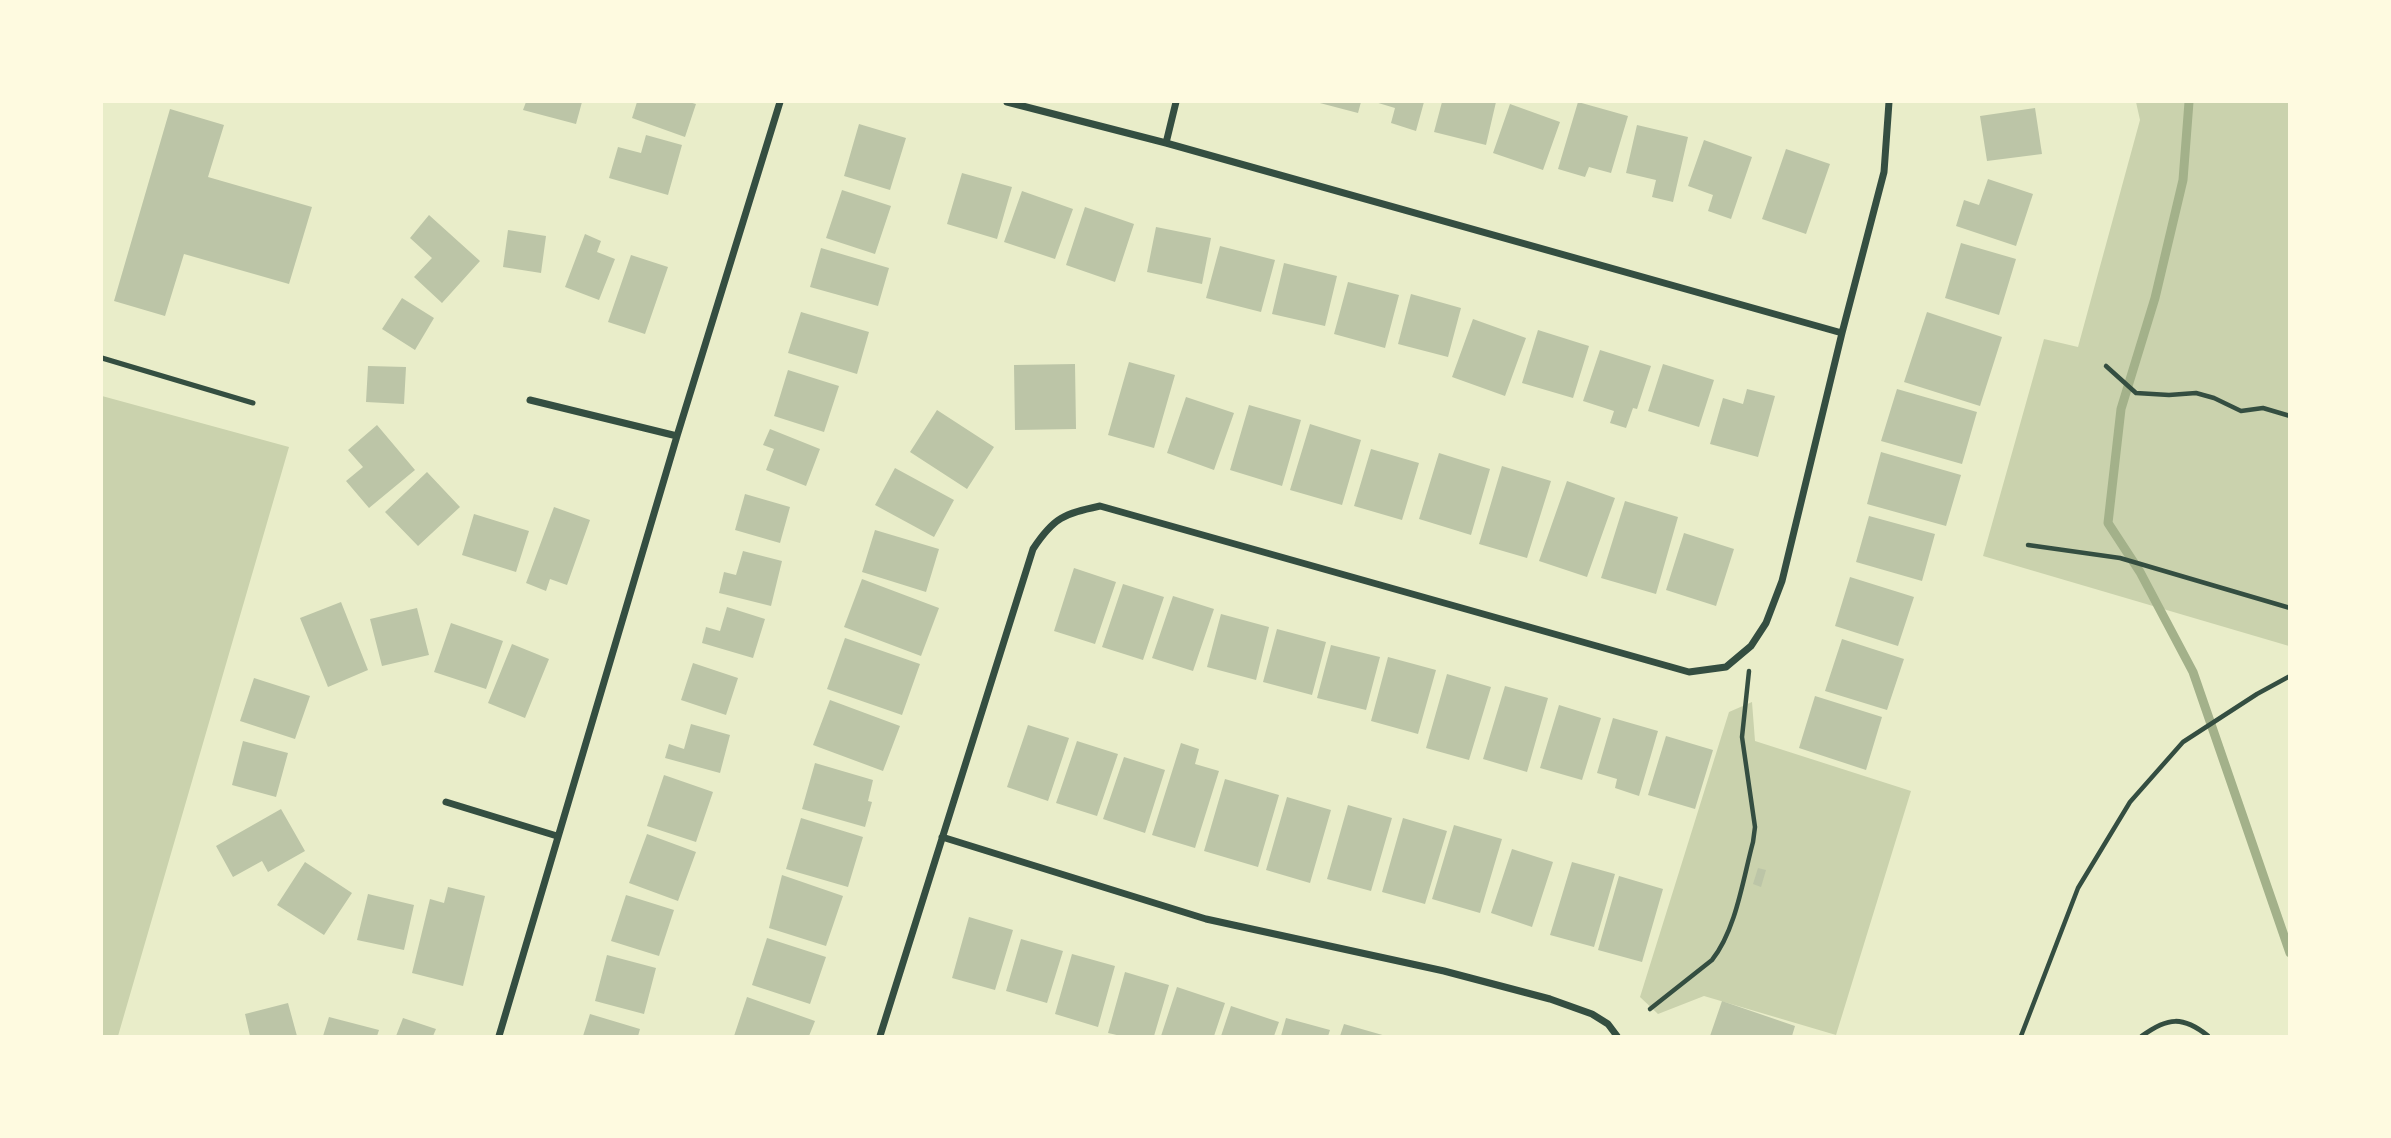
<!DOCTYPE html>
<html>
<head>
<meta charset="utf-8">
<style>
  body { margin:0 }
  #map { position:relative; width:2391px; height:1138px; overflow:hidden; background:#e9edc9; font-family:Helvetica,sans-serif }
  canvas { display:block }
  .frame { position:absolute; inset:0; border:103px solid #fefae0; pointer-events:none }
</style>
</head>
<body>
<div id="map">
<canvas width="2391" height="1138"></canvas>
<div class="frame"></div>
</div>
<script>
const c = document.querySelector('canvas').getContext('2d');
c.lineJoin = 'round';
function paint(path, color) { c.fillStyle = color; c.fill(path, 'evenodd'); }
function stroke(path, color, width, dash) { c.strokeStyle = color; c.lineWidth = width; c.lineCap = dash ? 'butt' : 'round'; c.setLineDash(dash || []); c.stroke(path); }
const green = new Path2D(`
  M 2136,102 L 2289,102 L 2289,646 L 1983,556 L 2044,339 L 2078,347 L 2140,120 Z
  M 102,396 L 289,447 L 118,1036 L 102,1036 Z
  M 1752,702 L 1755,741 L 1911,791 L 1836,1035 L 1704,996 L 1658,1014 L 1640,997 L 1729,712 Z`);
const stream = new Path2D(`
  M 2189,102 L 2183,180 L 2155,298 L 2121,409 L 2108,523 L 2140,572 L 2193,672 L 2290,953`);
const building = new Path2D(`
  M 526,102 L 582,102 L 576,124 L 523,110 Z
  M 637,102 L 689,102 L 696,104 L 685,137 L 632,118 Z
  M 1316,102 L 1361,102 L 1358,113 Z
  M 1375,102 L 1424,102 L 1416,131 L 1391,123 L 1395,108 Z
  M 1442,102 L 1496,102 L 1486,145 L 1434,132 Z
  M 1578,102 L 1628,116 L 1611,173 L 1589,167 L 1585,177 L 1558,169 Z
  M 1510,104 L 1560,122 L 1543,170 L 1493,153 Z
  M 2035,108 L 2042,154 L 1987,161 L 1980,116 Z
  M 170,109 L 224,125 L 208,177 L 312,207 L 289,284 L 184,254 L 165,316 L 114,301 Z
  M 859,124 L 906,138 L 890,190 L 844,176 Z
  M 1637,125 L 1688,137 L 1673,202 L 1652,197 L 1656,180 L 1626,173 Z
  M 646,135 L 682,145 L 668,195 L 609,178 L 618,147 L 641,153 Z
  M 1704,140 L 1752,157 L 1731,219 L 1708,211 L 1713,195 L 1688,186 Z
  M 1786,149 L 1830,164 L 1806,234 L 1762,219 Z
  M 962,173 L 1012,187 L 997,239 L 947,224 Z
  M 1988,179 L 2033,194 L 2016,246 L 1956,226 L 1964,200 L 1979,205 Z
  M 842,190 L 891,206 L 875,254 L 826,238 Z
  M 1022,191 L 1073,209 L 1055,259 L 1004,242 Z
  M 1085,207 L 1134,224 L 1115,282 L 1066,265 Z
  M 429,215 L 480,261 L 442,303 L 414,277 L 432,258 L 410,238 Z
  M 1156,227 L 1211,238 L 1202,284 L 1147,272 Z
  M 508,230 L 546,236 L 541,273 L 503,267 Z
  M 585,234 L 601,241 L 597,252 L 615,259 L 599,300 L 565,287 Z
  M 1961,243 L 2016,259 L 1999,315 L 1945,298 Z
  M 1220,246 L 1275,260 L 1261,312 L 1206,298 Z
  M 821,248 L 889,268 L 878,306 L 810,287 Z
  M 631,255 L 668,267 L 645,334 L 608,322 Z
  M 1284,263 L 1337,276 L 1325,326 L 1272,314 Z
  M 1348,282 L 1399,295 L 1385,348 L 1334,334 Z
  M 1411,294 L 1461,308 L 1448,357 L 1398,344 Z
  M 402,298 L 434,318 L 415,350 L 382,329 Z
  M 801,312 L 869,332 L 857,374 L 788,353 Z
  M 1927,312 L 2002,337 L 1980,406 L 1904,382 Z
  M 1473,319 L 1526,338 L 1505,396 L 1452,377 Z
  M 1538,330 L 1589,346 L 1573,398 L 1522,383 Z
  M 1600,350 L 1651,366 L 1637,409 L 1633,408 L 1626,428 L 1610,423 L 1614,411 L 1583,401 Z
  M 1129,362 L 1175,375 L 1154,448 L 1108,435 Z
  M 1075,364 L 1076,429 L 1015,430 L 1014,365 Z
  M 1663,364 L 1714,380 L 1699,427 L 1648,411 Z
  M 368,366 L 406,367 L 404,404 L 366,402 Z
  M 788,370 L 839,386 L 824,432 L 774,416 Z
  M 1747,389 L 1775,396 L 1758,457 L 1710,444 L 1723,398 L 1743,404 Z
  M 1897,389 L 1977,412 L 1962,464 L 1881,441 Z
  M 1186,397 L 1234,413 L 1214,470 L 1167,453 Z
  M 1249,405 L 1301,420 L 1282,486 L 1230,470 Z
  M 937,410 L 994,447 L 967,489 L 910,452 Z
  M 1310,424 L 1361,440 L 1342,505 L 1290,490 Z
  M 377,425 L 415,470 L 369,508 L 346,481 L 363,467 L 348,450 Z
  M 770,429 L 820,449 L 806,486 L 766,470 L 774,449 L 763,445 Z
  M 1371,449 L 1419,463 L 1402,520 L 1354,506 Z
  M 1881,452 L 1961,475 L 1946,526 L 1867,504 Z
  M 1439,453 L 1490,469 L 1471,535 L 1419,519 Z
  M 1502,466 L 1551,481 L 1527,558 L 1479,544 Z
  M 895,468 L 954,500 L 934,537 L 875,505 Z
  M 427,472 L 460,507 L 418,546 L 385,512 Z
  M 1567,481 L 1615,498 L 1587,577 L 1539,561 Z
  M 745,494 L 790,507 L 780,543 L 735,530 Z
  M 1625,501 L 1678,517 L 1656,594 L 1601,578 Z
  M 554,507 L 590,520 L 567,585 L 550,579 L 546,591 L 526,583 Z
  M 474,514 L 529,531 L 516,572 L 462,555 Z
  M 1869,516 L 1935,534 L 1922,581 L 1856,562 Z
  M 875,530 L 939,549 L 926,592 L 862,572 Z
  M 1684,533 L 1734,549 L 1716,606 L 1666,590 Z
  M 743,551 L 782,561 L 771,606 L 719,593 L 724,572 L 736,575 Z
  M 1074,568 L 1116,582 L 1095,644 L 1054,631 Z
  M 1850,577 L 1914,597 L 1898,646 L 1835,626 Z
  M 862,579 L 939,608 L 921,656 L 844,627 Z
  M 1123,584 L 1164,597 L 1143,660 L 1102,647 Z
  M 1173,596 L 1214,609 L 1193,671 L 1152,658 Z
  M 341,602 L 368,670 L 328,687 L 300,618 Z
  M 727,607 L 765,619 L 753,658 L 702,643 L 706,627 L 720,631 Z
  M 417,608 L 429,655 L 382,666 L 370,619 Z
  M 1221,614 L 1269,627 L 1256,680 L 1207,667 Z
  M 451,623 L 503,641 L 486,689 L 434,672 Z
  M 1277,629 L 1326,642 L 1312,695 L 1263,682 Z
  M 845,638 L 920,664 L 902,715 L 827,689 Z
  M 1842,639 L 1904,659 L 1887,710 L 1825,691 Z
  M 512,644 L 549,659 L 525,718 L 488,703 Z
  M 1331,645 L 1380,657 L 1366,710 L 1317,698 Z
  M 1388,657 L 1436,670 L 1418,734 L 1371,721 Z
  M 693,663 L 738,678 L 726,715 L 681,700 Z
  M 1447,674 L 1491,687 L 1469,760 L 1426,748 Z
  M 254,678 L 310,696 L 295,739 L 240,721 Z
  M 1505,686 L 1548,698 L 1527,772 L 1483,759 Z
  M 1815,696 L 1882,717 L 1866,770 L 1799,748 Z
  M 830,700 L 900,726 L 883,771 L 813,745 Z
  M 1559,705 L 1601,718 L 1582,780 L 1540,768 Z
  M 1613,718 L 1658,731 L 1639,796 L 1615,788 L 1617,779 L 1597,773 Z
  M 691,724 L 730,735 L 720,773 L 665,758 L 669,744 L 684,749 Z
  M 1028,725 L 1069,738 L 1048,801 L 1007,787 Z
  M 1666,736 L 1713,750 L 1695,809 L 1648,795 Z
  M 243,741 L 288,753 L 276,797 L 232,785 Z
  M 1077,741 L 1118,754 L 1097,816 L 1056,803 Z
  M 1181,743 L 1199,749 L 1195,764 L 1219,771 L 1195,848 L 1152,835 Z
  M 1124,757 L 1165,770 L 1145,833 L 1103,819 Z
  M 815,763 L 873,780 L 868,801 L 872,802 L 865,827 L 802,809 Z
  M 664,775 L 713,792 L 696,842 L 647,826 Z
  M 1225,779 L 1279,795 L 1258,867 L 1204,851 Z
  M 1287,797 L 1331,810 L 1310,883 L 1266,870 Z
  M 1348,805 L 1392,818 L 1371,891 L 1327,879 Z
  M 281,809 L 305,851 L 268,872 L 262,861 L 233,877 L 216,846 Z
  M 801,818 L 863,837 L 848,887 L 786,869 Z
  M 1403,818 L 1447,831 L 1425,904 L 1382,892 Z
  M 1454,825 L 1502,839 L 1480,913 L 1432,899 Z
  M 647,834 L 696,852 L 678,901 L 629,883 Z
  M 1512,849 L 1553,862 L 1532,927 L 1491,913 Z
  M 305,862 L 352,893 L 324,935 L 277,905 Z
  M 1572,862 L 1615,874 L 1594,947 L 1550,935 Z
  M 1758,868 L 1766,870 L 1761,887 L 1753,884 Z
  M 782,875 L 843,896 L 826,946 L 769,928 Z
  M 1619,876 L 1663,889 L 1642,962 L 1598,950 Z
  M 448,887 L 485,896 L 463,986 L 412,973 L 430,899 L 444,903 Z
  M 368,894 L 414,905 L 404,950 L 357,940 Z
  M 626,895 L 674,910 L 659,956 L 611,941 Z
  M 969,917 L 1013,930 L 995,990 L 952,978 Z
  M 767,938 L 826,957 L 810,1004 L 752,985 Z
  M 1021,939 L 1063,951 L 1047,1003 L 1006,991 Z
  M 1072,954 L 1115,966 L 1098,1027 L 1055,1014 Z
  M 607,955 L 656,968 L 644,1014 L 595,1001 Z
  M 1125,972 L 1169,985 L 1154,1036 L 1121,1036 L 1108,1033 Z
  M 1177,987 L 1225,1003 L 1214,1036 L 1161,1036 Z
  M 747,997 L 815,1021 L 809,1036 L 734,1036 Z
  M 1722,1001 L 1795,1026 L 1792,1036 L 1710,1036 Z
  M 288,1003 L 297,1036 L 250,1036 L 245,1014 Z
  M 1231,1006 L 1279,1022 L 1274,1036 L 1221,1036 Z
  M 590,1014 L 640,1029 L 638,1036 L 583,1036 Z
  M 329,1017 L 379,1030 L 377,1036 L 323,1036 Z
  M 403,1018 L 436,1029 L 433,1036 L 396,1036 Z
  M 1286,1018 L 1330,1030 L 1328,1036 L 1281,1036 Z
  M 1344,1024 L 1386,1036 L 1340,1036 Z`);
const path = new Path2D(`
  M 2106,366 L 2136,393 L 2169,395 L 2196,393 L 2214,398 L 2241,411 L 2263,408 L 2290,416
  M 2028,545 L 2120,558 L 2290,608
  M 1650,1009 L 1712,960 C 1736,930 1743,879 1753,842 L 1755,827 L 1742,737 L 1749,671
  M 2021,1036 L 2078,888 L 2130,802 L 2183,742 L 2257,694 L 2290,676`);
const service = new Path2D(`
  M 102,358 L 253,403
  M 2142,1036 C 2168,1017 2183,1016 2208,1036`);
const minor = new Path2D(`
  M 1007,102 L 1166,143 L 1842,333
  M 1166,143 L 1176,102
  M 530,400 L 677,436
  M 446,802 L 557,836
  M 942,837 L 1206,919 L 1444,971 L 1550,999 L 1592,1014 L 1608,1024 L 1617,1036
  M 499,1036 L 677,436 L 780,102
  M 880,1036 L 1033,549 C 1054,517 1064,514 1100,506 L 1689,672 L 1726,667 L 1751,646 L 1766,623 L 1782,581 L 1842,333 L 1884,172 L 1889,102`);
paint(green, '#cad2ad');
stroke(stream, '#a3b18a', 9);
paint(building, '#bcc5a7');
stroke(path, '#344e41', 4.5);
stroke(service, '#344e41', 5);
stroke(minor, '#344e41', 7);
</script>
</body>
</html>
